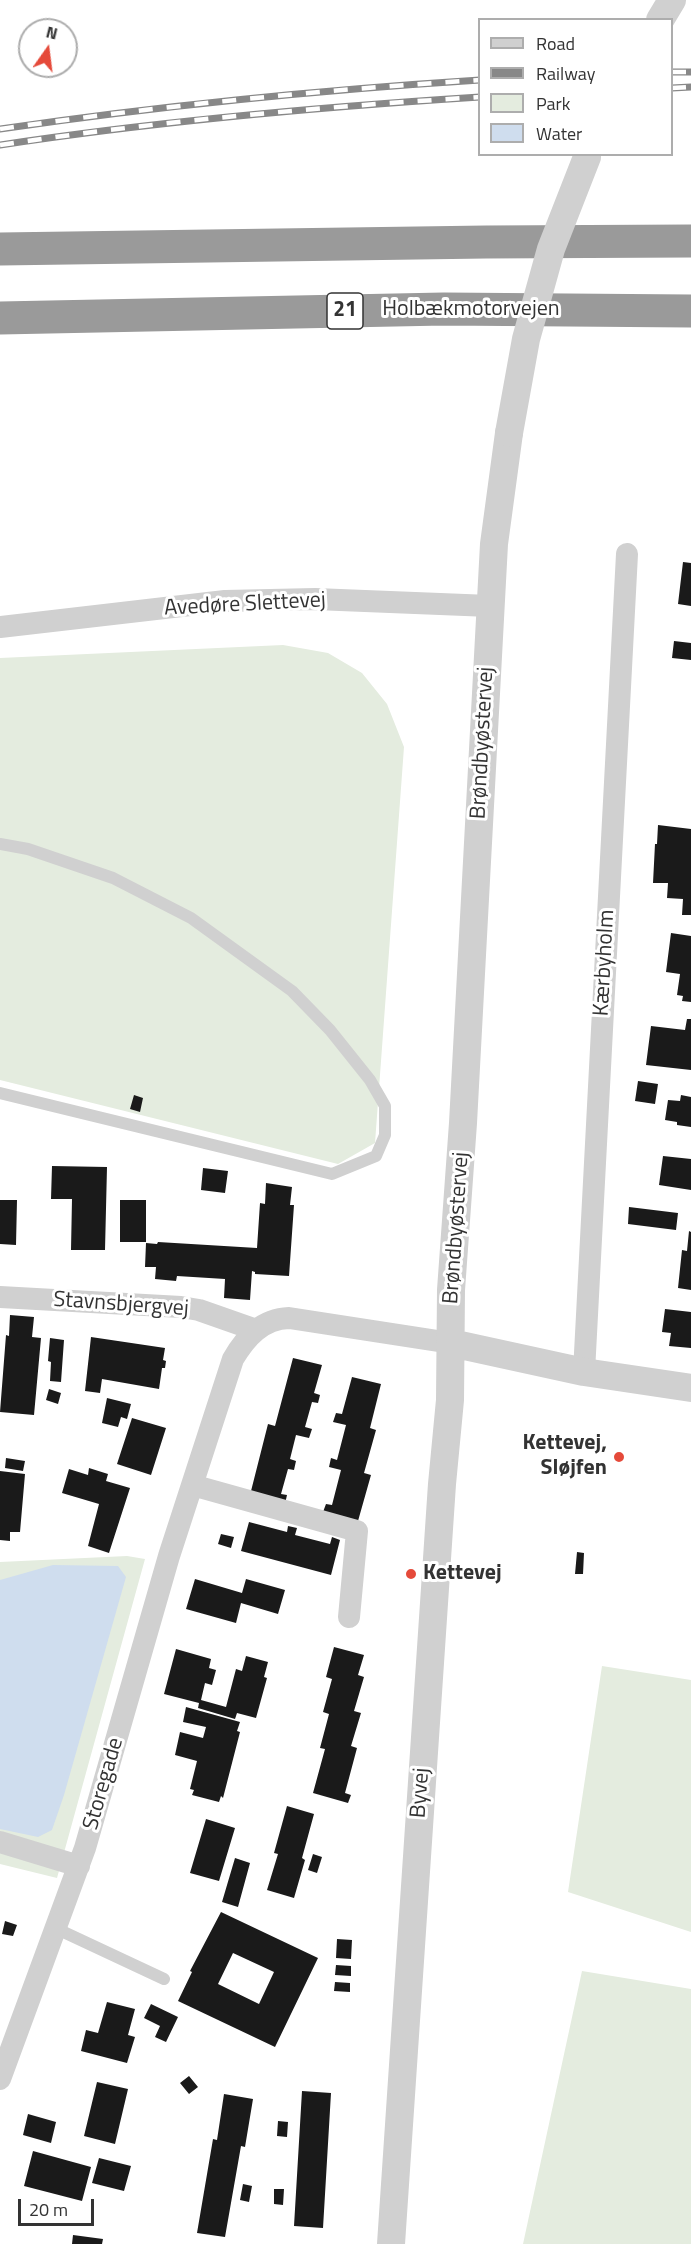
<!DOCTYPE html>
<html>
<head>
<meta charset="utf-8">
<style>
  body { margin:0 }
  #map { position:relative; width:691px; height:2244px; overflow:hidden; background:#fff; font-family:"Titillium Web",sans-serif }
  canvas { display:block }
  .legend { position:absolute; left:478px; top:18px; width:195px; height:138px; box-sizing:border-box; background:#fff; border:2px solid #adadad; margin:0; padding:8px 10px; list-style:none; font-size:18px; color:#333 }
  .legend li { display:flex; align-items:center; gap:12px; height:30px }
  .legend b { width:30px; border:2px solid #adadad }
  .north { position:absolute; left:18px; top:18px; width:60px; height:60px; box-sizing:border-box; background:#fff; border:2px solid #adadad; border-radius:50%; rotate:14deg; font-size:16px; font-weight:700; line-height:24px; text-align:center; color:#333 }
  .north::after { content:''; display:block; margin:auto; width:21px; height:27px; background:#e54a3a; clip-path:polygon(50% 0,100% 100%,50% 72%,0 100%) }
  .scale { position:absolute; left:18px; top:2199px; width:76px; height:27px; box-sizing:border-box; border:3px solid #333; border-top:0; padding-left:8px; font-size:18px; line-height:21px; white-space:nowrap; color:#333; -webkit-text-stroke:4px #fff; paint-order:stroke }
</style>
</head>
<body>
<div id="map">
<canvas width="691" height="2244"></canvas>
<ul class="legend">
<li><b style="height:8px;background:#d0d0d0"></b>Road</li>
<li><b style="height:8px;background:#888"></b>Railway</li>
<li><b style="height:16px;background:#e4ecdf"></b>Park</li>
<li><b style="height:16px;background:#cfddee"></b>Water</li>
</ul>
<div class="north">N</div>
<div class="scale">20 m</div>
</div>
<script>
const c = document.querySelector('canvas').getContext('2d');
c.lineJoin = 'round';
function paint(path, color) { c.fillStyle = color; c.fill(path, 'evenodd'); }
function stroke(path, color, width, dash) { c.strokeStyle = color; c.lineWidth = width; c.lineCap = dash ? 'butt' : 'round'; c.setLineDash(dash || []); c.stroke(path); }
function drawText(font, color, halo, rows, align = 'center') {
  c.font = font + ' "Titillium Web",sans-serif'; c.lineWidth = 6; c.setLineDash([]); c.textBaseline = 'middle'; c.strokeStyle = halo; c.fillStyle = color; for (const [text, x, y, turn = 0] of rows) {
    c.save(); c.translate(x, y); c.rotate((+turn || 0) * Math.PI / 180); c.textAlign = isNaN(turn) ? turn : align; if (halo) c.strokeText(text, 0, 0); c.fillText(text, 0, 0); c.restore();
  }
}
const green = new Path2D(`
  M 283,645 L 328,653 L 362,673 L 387,704 L 404,747 L 375,1143 L 338,1164 L 0,1080 L 0,658 Z
  M 127,1556 L 145,1559 L 57,1878 L 0,1864 L 0,1562 Z
  M 602,1666 L 691,1680 L 691,1932 L 568,1892 Z
  M 582,1971 L 691,1989 L 691,2244 L 523,2244 Z`);
const water = new Path2D(`
  M 53,1565 L 118,1566 L 126,1577 L 64,1795 L 52,1830 L 38,1837 L 0,1829 L 0,1580 Z`);
const building = new Path2D(`
  M 683,562 L 691,563 L 691,606 L 678,604 Z
  M 674,641 L 691,643 L 691,660 L 672,658 Z
  M 658,825 L 691,829 L 691,915 L 682,915 L 683,899 L 667,898 L 668,883 L 653,883 L 655,844 L 657,844 Z
  M 671,933 L 691,936 L 691,1002 L 682,1001 L 683,996 L 677,995 L 680,974 L 666,972 Z
  M 687,1019 L 691,1019 L 691,1070 L 646,1065 L 651,1026 L 685,1030 Z
  M 638,1081 L 658,1084 L 655,1104 L 635,1101 Z
  M 134,1095 L 143,1098 L 140,1112 L 130,1109 Z
  M 681,1095 L 691,1097 L 691,1127 L 677,1125 L 677,1122 L 665,1120 L 668,1100 L 680,1101 Z
  M 663,1156 L 691,1159 L 691,1190 L 659,1185 Z
  M 52,1166 L 107,1167 L 105,1250 L 71,1250 L 72,1199 L 51,1199 Z
  M 203,1168 L 228,1171 L 225,1193 L 201,1190 Z
  M 266,1183 L 292,1187 L 290,1205 L 294,1205 L 289,1276 L 255,1274 L 255,1272 L 252,1271 L 250,1300 L 224,1298 L 225,1279 L 177,1276 L 176,1281 L 155,1279 L 156,1267 L 145,1267 L 146,1243 L 157,1244 L 158,1242 L 257,1248 L 260,1203 L 265,1204 Z
  M 0,1200 L 17,1200 L 16,1245 L 0,1244 Z
  M 120,1200 L 146,1200 L 146,1242 L 120,1242 Z
  M 629,1207 L 678,1213 L 676,1230 L 628,1224 Z
  M 689,1231 L 691,1232 L 691,1290 L 678,1288 L 682,1250 L 687,1251 Z
  M 665,1309 L 691,1312 L 691,1348 L 669,1346 L 671,1333 L 662,1332 Z
  M 10,1315 L 34,1317 L 32,1337 L 41,1338 L 34,1415 L 0,1412 L 6,1335 L 9,1336 Z
  M 91,1337 L 165,1348 L 163,1360 L 166,1361 L 165,1368 L 162,1368 L 159,1389 L 102,1379 L 100,1393 L 85,1391 Z
  M 50,1338 L 64,1340 L 61,1382 L 50,1381 L 51,1362 L 48,1361 Z
  M 293,1358 L 322,1365 L 314,1393 L 320,1395 L 318,1403 L 312,1402 L 305,1427 L 312,1429 L 309,1438 L 296,1435 L 290,1459 L 296,1461 L 294,1470 L 288,1469 L 281,1494 L 287,1495 L 285,1504 L 250,1495 L 268,1424 L 275,1426 Z
  M 352,1377 L 381,1384 L 370,1428 L 376,1430 L 364,1473 L 371,1475 L 358,1521 L 323,1512 L 326,1504 L 332,1505 L 341,1470 L 329,1467 L 331,1458 L 337,1460 L 346,1425 L 333,1422 L 336,1413 L 342,1414 Z
  M 49,1389 L 61,1393 L 58,1404 L 46,1400 Z
  M 107,1398 L 131,1404 L 127,1419 L 121,1417 L 118,1427 L 102,1423 Z
  M 132,1418 L 166,1428 L 151,1475 L 117,1464 Z
  M 6,1458 L 25,1461 L 23,1471 L 5,1468 Z
  M 89,1468 L 108,1474 L 106,1481 L 130,1488 L 109,1553 L 88,1546 L 99,1504 L 62,1493 L 69,1469 L 88,1475 Z
  M 0,1471 L 25,1474 L 20,1532 L 10,1532 L 10,1541 L 0,1540 Z
  M 249,1522 L 287,1532 L 288,1526 L 297,1528 L 295,1535 L 330,1544 L 332,1537 L 340,1540 L 331,1575 L 241,1551 Z
  M 221,1534 L 234,1537 L 231,1548 L 218,1544 Z
  M 577,1552 L 584,1553 L 583,1574 L 575,1574 Z
  M 195,1579 L 242,1593 L 246,1579 L 285,1590 L 278,1614 L 241,1603 L 236,1623 L 186,1609 Z
  M 334,1647 L 364,1655 L 358,1675 L 364,1677 L 354,1711 L 361,1713 L 351,1746 L 357,1748 L 345,1793 L 351,1795 L 348,1803 L 313,1793 L 325,1749 L 320,1748 L 329,1714 L 323,1712 L 332,1679 L 326,1677 Z
  M 176,1649 L 211,1659 L 209,1668 L 216,1670 L 212,1685 L 205,1683 L 201,1700 L 226,1707 L 236,1669 L 242,1671 L 246,1656 L 268,1662 L 264,1677 L 267,1678 L 256,1718 L 237,1713 L 235,1719 L 198,1708 L 199,1703 L 164,1694 Z
  M 186,1707 L 240,1722 L 237,1731 L 240,1732 L 223,1798 L 221,1796 L 219,1802 L 192,1795 L 194,1790 L 190,1789 L 197,1761 L 175,1755 L 180,1732 L 203,1738 L 206,1727 L 183,1722 Z
  M 287,1806 L 314,1814 L 302,1858 L 305,1860 L 294,1898 L 267,1890 L 278,1854 L 274,1853 Z
  M 206,1819 L 235,1828 L 219,1881 L 190,1873 Z
  M 313,1854 L 322,1857 L 317,1873 L 308,1870 Z
  M 235,1858 L 250,1863 L 238,1907 L 222,1902 Z
  M 221,1912 L 318,1958 L 275,2047 L 178,2001 L 192,1972 L 190,1971 ZM 233,1953 L 274,1972 L 259,2004 L 218,1984 Z
  M 5,1921 L 17,1925 L 13,1936 L 2,1934 Z
  M 337,1939 L 352,1940 L 351,1959 L 336,1958 Z
  M 336,1965 L 351,1966 L 351,1976 L 335,1975 Z
  M 335,1982 L 350,1983 L 350,1992 L 334,1991 Z
  M 107,2002 L 135,2009 L 128,2035 L 135,2037 L 127,2063 L 81,2051 L 86,2030 L 98,2033 Z
  M 151,2004 L 178,2017 L 166,2042 L 155,2037 L 160,2026 L 144,2018 Z
  M 189,2076 L 198,2087 L 189,2094 L 180,2083 Z
  M 97,2082 L 128,2089 L 115,2144 L 84,2136 Z
  M 302,2091 L 331,2093 L 323,2228 L 294,2226 Z
  M 224,2094 L 253,2099 L 245,2147 L 241,2146 L 225,2237 L 197,2233 L 213,2139 L 217,2140 Z
  M 28,2114 L 56,2122 L 51,2143 L 23,2135 Z
  M 278,2121 L 288,2122 L 287,2137 L 277,2136 Z
  M 33,2151 L 91,2167 L 82,2201 L 24,2186 Z
  M 99,2158 L 131,2166 L 124,2191 L 92,2183 Z
  M 243,2184 L 252,2186 L 249,2202 L 240,2200 Z
  M 274,2189 L 284,2189 L 283,2205 L 274,2204 Z
  M 73,2235 L 103,2239 L 102,2244 L 72,2244 Z`);
const service = new Path2D(`
  M 0,844 L 28,849 L 113,878 L 191,918 L 292,991 L 330,1030 L 370,1080 L 385,1106 L 385,1135 L 376,1156 L 332,1174 L 0,1093
  M 55,1928 L 164,1979`);
const minor = new Path2D(`
  M 0,627 L 225,601 L 315,599 L 490,606
  M 0,1297 L 181,1307 L 199,1310 L 256,1330
  M 584,1372 L 627,554
  M 192,1485 L 357,1531 L 349,1617
  M 0,1842 L 79,1866
  M 0,2079 L 85,1848 L 169,1556 L 233,1359 C 246,1337 262,1319 289,1318 L 451,1343`);
const tertiary = new Path2D(`
  M 660,20 L 672,0
  M 451,1343 L 584,1372 L 691,1388
  M 391,2244 L 442,1484 L 450,1400 L 451,1290 L 463,1123 L 494,544 L 509,433`);
const motorway = new Path2D(`
  M 0,249 L 486,242 L 691,241
  M 0,318 L 444,309 L 691,311`);
const rail = new Path2D(`
  M 672,72 L 691,72
  M 672,88 L 691,87
  M 0,129 C 159,106 319,90 480,80
  M 0,145 C 159,121 319,107 480,97`);
const tertiaryBridge = new Path2D(`
  M 509,433 L 526,339 L 551,249 L 587,157`);
const markers = [
  [619,1457,6,"#e54a3a"],
  [411,1574,6,"#e54a3a"]
];
const shields = [
  [345,311,36]
];
const shieldNames = [
  ["21",345,311]
];
const streetNames = [
  ["Holbækmotorvejen",471,310],
  ["Avedøre Slettevej",245,605,-3],
  ["Brøndbyøstervej",483,743,-87],
  ["Kærbyholm",605,963,-87],
  ["Brøndbyøstervej",457,1228,-86],
  ["Stavnsbjergvej",121,1305,4],
  ["Storegade",104,1784,-74],
  ["Byvej",421,1793,-86]
];
const poiNames = [
  ["Kettevej,",607,1444],
  ["Sløjfen",607,1469],
  ["Kettevej",423,1574,"left"]
];
paint(green, '#e4ecdf');
paint(water, '#cfddee');
paint(building, '#1a1a1a');
stroke(service, '#d0d0d0', 12);
stroke(minor, '#d0d0d0', 22);
stroke(tertiary, '#d0d0d0', 28);
stroke(motorway, '#9a9a9a', 33);
stroke(rail, '#888', 7);
stroke(rail, '#fff', 4.5, [14]);
stroke(tertiaryBridge, '#d0d0d0', 28);
for (const [x, y, r, color] of markers) { const dot = new Path2D(); dot.arc(x, y, r, 0, 2 * Math.PI); c.fillStyle = color; c.fill(dot); stroke(dot, '#fff', 2); }
for (const [x, y, w] of shields) { const box = new Path2D(); box.roundRect(x - w / 2, y - 18, w, 36, 4.5); c.fillStyle = '#fff'; c.fill(box); stroke(box, '#333', 1.5); }
drawText('bold 21px', '#333', null, shieldNames);
drawText('22px', '#333', '#fff', streetNames);
drawText('bold 22px', '#333', '#fff', poiNames, 'right');
</script>
</body>
</html>
